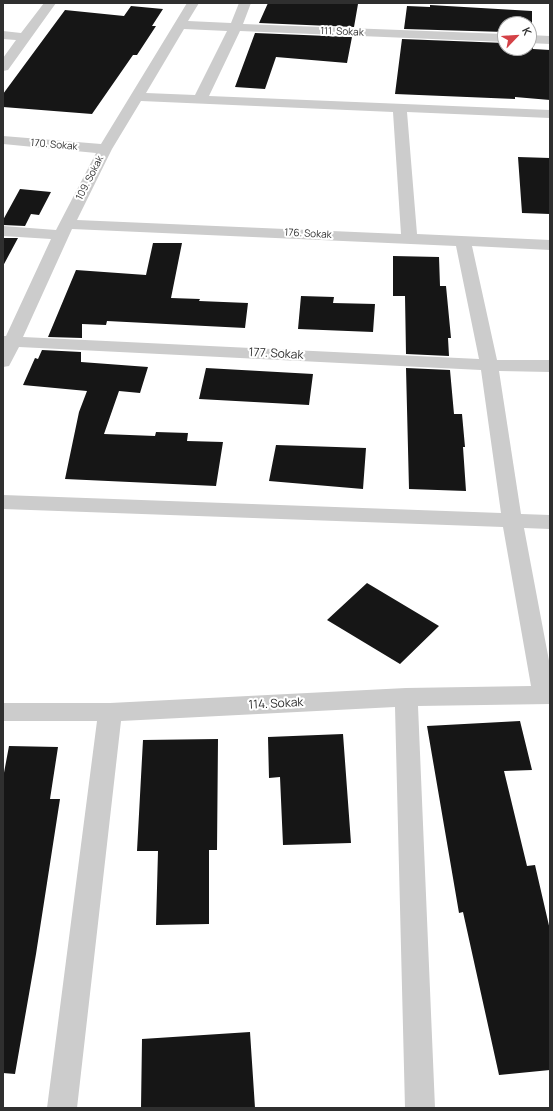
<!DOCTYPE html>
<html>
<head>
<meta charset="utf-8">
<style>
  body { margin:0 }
  #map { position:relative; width:553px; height:1111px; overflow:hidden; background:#fff; font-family:Manrope,sans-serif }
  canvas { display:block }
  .frame { position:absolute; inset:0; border:4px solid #2f2f2f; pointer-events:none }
  .north { position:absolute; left:497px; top:16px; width:40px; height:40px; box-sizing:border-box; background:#fff; border:1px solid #acacac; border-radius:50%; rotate:65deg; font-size:11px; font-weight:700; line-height:16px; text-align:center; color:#2f2f2f }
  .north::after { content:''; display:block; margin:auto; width:14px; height:18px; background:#d44247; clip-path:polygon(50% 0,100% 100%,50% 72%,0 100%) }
</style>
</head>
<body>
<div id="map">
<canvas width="553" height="1111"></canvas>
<div class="frame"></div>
<div class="north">K</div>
</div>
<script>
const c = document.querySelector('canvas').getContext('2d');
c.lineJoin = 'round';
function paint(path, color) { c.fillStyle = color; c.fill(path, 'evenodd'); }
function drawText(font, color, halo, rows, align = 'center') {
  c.font = font + ' Manrope,sans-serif'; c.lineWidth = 4; c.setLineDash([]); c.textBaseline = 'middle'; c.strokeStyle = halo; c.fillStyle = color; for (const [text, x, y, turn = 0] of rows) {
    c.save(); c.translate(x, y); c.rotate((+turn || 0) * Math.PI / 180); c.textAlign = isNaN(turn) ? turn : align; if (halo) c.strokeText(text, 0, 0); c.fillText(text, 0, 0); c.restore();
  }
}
const building = new Path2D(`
  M 268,3 L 345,3 L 358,4 L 354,27 L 259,23 Z
  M 430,5 L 532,11 L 532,34 L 529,34 L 529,24 L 505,24 L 505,32 L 404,29 L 407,6 L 430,7 Z
  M 131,6 L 163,9 L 152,26 L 156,26 L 137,55 L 133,55 L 92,114 L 3,107 L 3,94 L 65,10 L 124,16 Z
  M 255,33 L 352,37 L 347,63 L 276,57 L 265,89 L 235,87 Z
  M 402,39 L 505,43 L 505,48 L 529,48 L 529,44 L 533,45 L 533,49 L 550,50 L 550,100 L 515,97 L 515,99 L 395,94 Z
  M 518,157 L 550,158 L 550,214 L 522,213 Z
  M 20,189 L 51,192 L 39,215 L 31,214 L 25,226 L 3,225 L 3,220 Z
  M 3,238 L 18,238 L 3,266 Z
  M 153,243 L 182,243 L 171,298 L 200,299 L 199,301 L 248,303 L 245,328 L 107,321 L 106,325 L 82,324 L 82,338 L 48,337 L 76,270 L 146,275 Z
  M 393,256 L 439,257 L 440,286 L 446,286 L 451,338 L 448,338 L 449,356 L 406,354 L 405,296 L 393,296 Z
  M 301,296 L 334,297 L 333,303 L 375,304 L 373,332 L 298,329 Z
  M 42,350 L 81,352 L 81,362 L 148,367 L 140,393 L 119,391 L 104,434 L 155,436 L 156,432 L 188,433 L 187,441 L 223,442 L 216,486 L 65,479 L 79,412 L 87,391 L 23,385 L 35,358 L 38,359 Z
  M 206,368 L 313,374 L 309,405 L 199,399 Z
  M 406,368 L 450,370 L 454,414 L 462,414 L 465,447 L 463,447 L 466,491 L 409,489 Z
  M 276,445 L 366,448 L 363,489 L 269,481 Z
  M 367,583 L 439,626 L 400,664 L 327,620 Z
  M 520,721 L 532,770 L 504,771 L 527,866 L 535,865 L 550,930 L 550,1070 L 499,1075 L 463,912 L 459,913 L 427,726 Z
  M 343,734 L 351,843 L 283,845 L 280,777 L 269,778 L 268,737 Z
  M 218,739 L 217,850 L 209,850 L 209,924 L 156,925 L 158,851 L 137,851 L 143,740 Z
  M 9,746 L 58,747 L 50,799 L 60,799 L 36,954 L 15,1074 L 3,1073 L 3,778 Z
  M 250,1032 L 255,1108 L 141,1108 L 142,1039 Z`);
const street = new Path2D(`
  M 44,3 L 56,3 L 8,70 L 3,71 L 3,58 L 16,40 L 3,39 L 3,31 L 21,33 Z
  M 187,3 L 199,3 L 188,21 L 231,23 L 239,3 L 251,3 L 243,24 L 505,34 L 505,42 L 240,31 L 209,96 L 550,110 L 550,118 L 407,112 L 417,234 L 550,240 L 550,250 L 472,246 L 497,360 L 550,360 L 550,372 L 499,371 L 521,514 L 550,515 L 550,529 L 524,528 L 550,666 L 550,704 L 418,706 L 435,1108 L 405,1108 L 395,707 L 121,721 L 77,1108 L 47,1108 L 97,721 L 3,721 L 3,703 L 110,703 L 406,688 L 531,686 L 503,527 L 3,509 L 3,495 L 501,513 L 481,370 L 19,347 L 9,366 L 3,367 L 3,336 L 6,336 L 51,239 L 3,236 L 3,226 L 56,230 L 96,153 L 3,144 L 3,136 L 101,144 ZM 184,29 L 227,31 L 195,95 L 146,93 ZM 141,101 L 393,112 L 401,234 L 77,220 L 112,149 ZM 72,229 L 456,246 L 479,359 L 23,337 Z
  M 529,35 L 550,36 L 550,44 L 529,43 Z`);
const farStreetnames = [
  ["111. Sokak",342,32,2],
  ["170. Sokak",54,145,5],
  ["109. Sokak",90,178,-63],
  ["176. Sokak",308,234,3]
];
const streetNames = [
  ["177. Sokak",276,354,3],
  ["114. Sokak",276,704,-3]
];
paint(building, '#161616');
paint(street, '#ccc');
drawText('10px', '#2f2f2f', '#fff', farStreetnames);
drawText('12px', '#2f2f2f', '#fff', streetNames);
</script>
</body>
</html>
